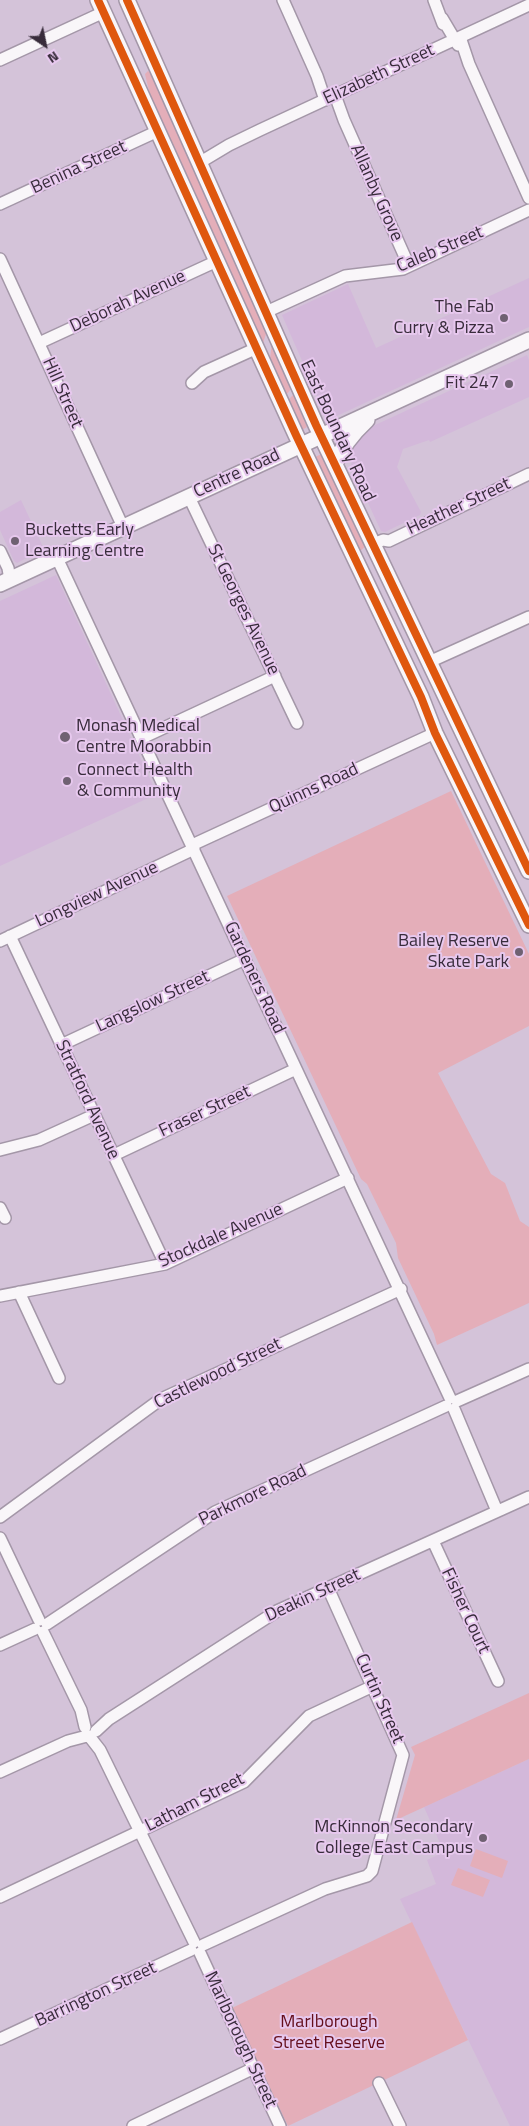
<!DOCTYPE html>
<html>
<head>
<meta charset="utf-8">
<style>
  body { margin:0 }
  #map { position:relative; width:529px; height:2126px; overflow:hidden; background:#d4c3d9; font-family:"Titillium Web",sans-serif }
  canvas { display:block }
  .north { position:absolute; left:20px; top:20px; width:50px; height:50px; -webkit-text-stroke:4px #e7c8ee; paint-order:stroke; rotate:146deg; font-size:14px; font-weight:700; line-height:20px; text-align:center; color:#382c3b }
  .north::after { content:''; display:block; margin:auto; width:18px; height:22px; background:#382c3b; clip-path:polygon(50% 0,100% 100%,50% 72%,0 100%) }
</style>
</head>
<body>
<div id="map">
<canvas width="529" height="2126"></canvas>
<div class="north">N</div>
</div>
<script>
const c = document.querySelector('canvas').getContext('2d');
c.lineJoin = 'round';
function paint(path, color) { c.fillStyle = color; c.fill(path, 'evenodd'); }
function stroke(path, color, width, dash) { c.strokeStyle = color; c.lineWidth = width; c.lineCap = dash ? 'butt' : 'round'; c.setLineDash(dash || []); c.stroke(path); }
function drawText(font, color, halo, rows, align = 'center') {
  c.font = font + ' "Titillium Web",sans-serif'; c.lineWidth = 4; c.setLineDash([]); c.textBaseline = 'middle'; c.strokeStyle = halo; c.fillStyle = color; for (const [text, x, y, turn = 0] of rows) {
    c.save(); c.translate(x, y); c.rotate((+turn || 0) * Math.PI / 180); c.textAlign = isNaN(turn) ? turn : align; if (halo) c.strokeText(text, 0, 0); c.fillText(text, 0, 0); c.restore();
  }
}
const built = new Path2D(`
  M 529,278 L 529,327 L 328,420 L 282,315 L 348,284 L 376,348 Z
  M 527,355 L 529,360 L 529,397 L 430,442 L 429,440 L 403,449 L 397,467 L 421,512 L 420,515 L 385,532 L 381,531 L 351,466 L 353,448 L 363,432 L 373,426 Z
  M 21,500 L 44,549 L 17,563 L 14,561 L 0,530 L 0,512 Z
  M 56,575 L 157,794 L 0,866 L 0,601 Z
  M 529,1759 L 529,2126 L 510,2126 L 400,1899 L 436,1884 L 427,1860 L 444,1852 L 424,1807 Z`);
const green = new Path2D(`
  M 148,71 L 153,74 L 267,331 L 262,346 L 150,95 L 145,74 Z
  M 272,341 L 290,385 L 291,389 L 287,394 L 284,393 L 270,359 Z
  M 294,394 L 307,427 L 300,431 L 287,401 Z
  M 324,453 L 367,545 L 359,552 L 315,457 Z
  M 451,791 L 529,954 L 529,1026 L 438,1073 L 491,1174 L 505,1183 L 520,1221 L 529,1227 L 529,1303 L 437,1345 L 434,1334 L 398,1258 L 396,1243 L 367,1184 L 361,1179 L 227,896 Z
  M 529,1693 L 529,1759 L 396,1820 L 415,1755 L 411,1747 Z
  M 476,1849 L 508,1861 L 502,1878 L 470,1866 Z
  M 458,1868 L 490,1880 L 483,1897 L 451,1885 Z
  M 412,1922 L 468,2040 L 288,2126 L 232,2008 Z`);
const minor = new Path2D(`
  M 283,0 L 317,76 L 325,100
  M 434,0 L 443,24
  M 442,18 L 458,45
  M 460,37 L 469,64 L 529,198
  M 0,60 L 104,12
  M 335,95 L 344,120 L 409,266
  M 199,163 L 229,145 L 260,130 L 529,5
  M 0,204 L 158,131
  M 0,259 L 123,527
  M 266,312 L 345,276 L 403,269 L 529,210
  M 39,343 L 217,261
  M 192,383 L 204,372 L 257,348
  M 189,497 L 297,723
  M 373,544 L 383,540 L 389,541 L 529,474
  M 0,551 L 8,568 L 10,580
  M 57,558 L 450,1398
  M 429,662 L 529,617
  M 142,738 L 275,676
  M 192,845 L 435,733
  M 10,936 L 165,1264
  M 0,941 L 194,849
  M 61,1045 L 245,959
  M 0,1150 L 39,1140 L 94,1115
  M 114,1155 L 296,1069
  M 0,1208 L 5,1218
  M 19,1292 L 59,1378
  M 0,1296 L 165,1264 L 348,1178
  M 457,1401 L 529,1369
  M 454,1409 L 497,1511
  M 0,1517 L 161,1399 L 401,1289
  M 0,1538 L 39,1620
  M 433,1541 L 498,1681
  M 47,1624 L 215,1512 L 446,1406
  M 43,1632 L 81,1710 L 85,1727
  M 0,1645 L 35,1629
  M 96,1731 L 109,1719 L 277,1611 L 529,1497
  M 89,1736 L 100,1750 L 194,1942
  M 0,1772 L 68,1741 L 87,1736
  M 0,1897 L 244,1782 L 309,1716 L 373,1686
  M 203,1945 L 325,1889 L 367,1876 L 372,1871 L 403,1755 L 328,1588
  M 200,1953 L 280,2126
  M 0,2039 L 191,1950
  M 379,2083 L 400,2126
  M 133,2126 L 254,2068`);
const major = new Path2D(`
  M 98,0 L 296,435 L 421,697 L 435,733 L 529,925
  M 127,0 L 316,425 L 529,871
  M 335,464 C 342,446 353,433 367,420
  M 0,584 L 529,340`);
const cycleway = new Path2D(`
  M 98,0 L 296,435 L 421,697 L 435,733 L 529,925
  M 127,0 L 316,425 L 529,871`);
const markers = [
  [504,318,5,"#6f6172"],
  [509,384,5,"#6f6172"],
  [15,541,5,"#6f6172"],
  [65,737,6,"#6f6172"],
  [67,781,5,"#6f6172"],
  [519,952,5,"#6f6172"],
  [483,1838,5,"#6f6172"]
];
const streetNames = [
  ["Elizabeth Street",379,75,-25],
  ["Benina Street",79,168,-25],
  ["Allanby Grove",376,193,66],
  ["Caleb Street",440,250,-23],
  ["Deborah Avenue",128,302,-25],
  ["Hill Street",62,393,66],
  ["East Boundary Road",337,431,65],
  ["Centre Road",237,474,-25],
  ["Heather Street",459,507,-25],
  ["St Georges Avenue",243,610,64],
  ["Quinns Road",314,789,-25],
  ["Longview Avenue",97,895,-25],
  ["Gardeners Road",254,978,65],
  ["Langslow Street",153,1002,-25],
  ["Stratford Avenue",87,1100,65],
  ["Fraser Street",205,1112,-25],
  ["Stockdale Avenue",221,1236,-24],
  ["Castlewood Street",218,1374,-26],
  ["Parkmore Road",253,1496,-26],
  ["Deakin Street",313,1596,-25],
  ["Fisher Court",465,1611,65],
  ["Curtin Street",379,1699,66],
  ["Latham Street",195,1803,-27],
  ["Barrington Street",96,1995,-25],
  ["Marlborough Street",240,2040,65]
];
const poiNames = [
  ["The Fab",494,308],
  ["Curry & Pizza",494,329],
  ["Fit 247",499,384],
  ["Bucketts Early",25,531,"left"],
  ["Learning Centre",25,552,"left"],
  ["Monash Medical",76,727,"left"],
  ["Centre Moorabbin",76,748,"left"],
  ["Connect Health",77,771,"left"],
  ["& Community",77,792,"left"],
  ["Bailey Reserve",509,942],
  ["Skate Park",509,963],
  ["McKinnon Secondary",473,1828],
  ["College East Campus",473,1849]
];
const parkNames = [
  ["Marlborough",329,2023],
  ["Street Reserve",329,2044]
];
paint(built, '#d3b8da');
paint(green, '#e4aeb9');
stroke(minor, '#a497a8', 14);
stroke(major, '#a497a8', 18);
stroke(minor, '#f9f6f9', 11);
stroke(major, '#f9f6f9', 15);
stroke(cycleway, '#df570e', 8);
for (const [x, y, r, color] of markers) { const dot = new Path2D(); dot.arc(x, y, r, 0, 2 * Math.PI); c.fillStyle = color; c.fill(dot); stroke(dot, '#e7c8ee', 2); }
drawText('18px', '#382c3b', '#e7c8ee', streetNames);
drawText('18px', '#382c3b', '#e7c8ee', poiNames, 'right');
drawText('18px', '#640e1b', '#e7c8ee', parkNames);
</script>
</body>
</html>
